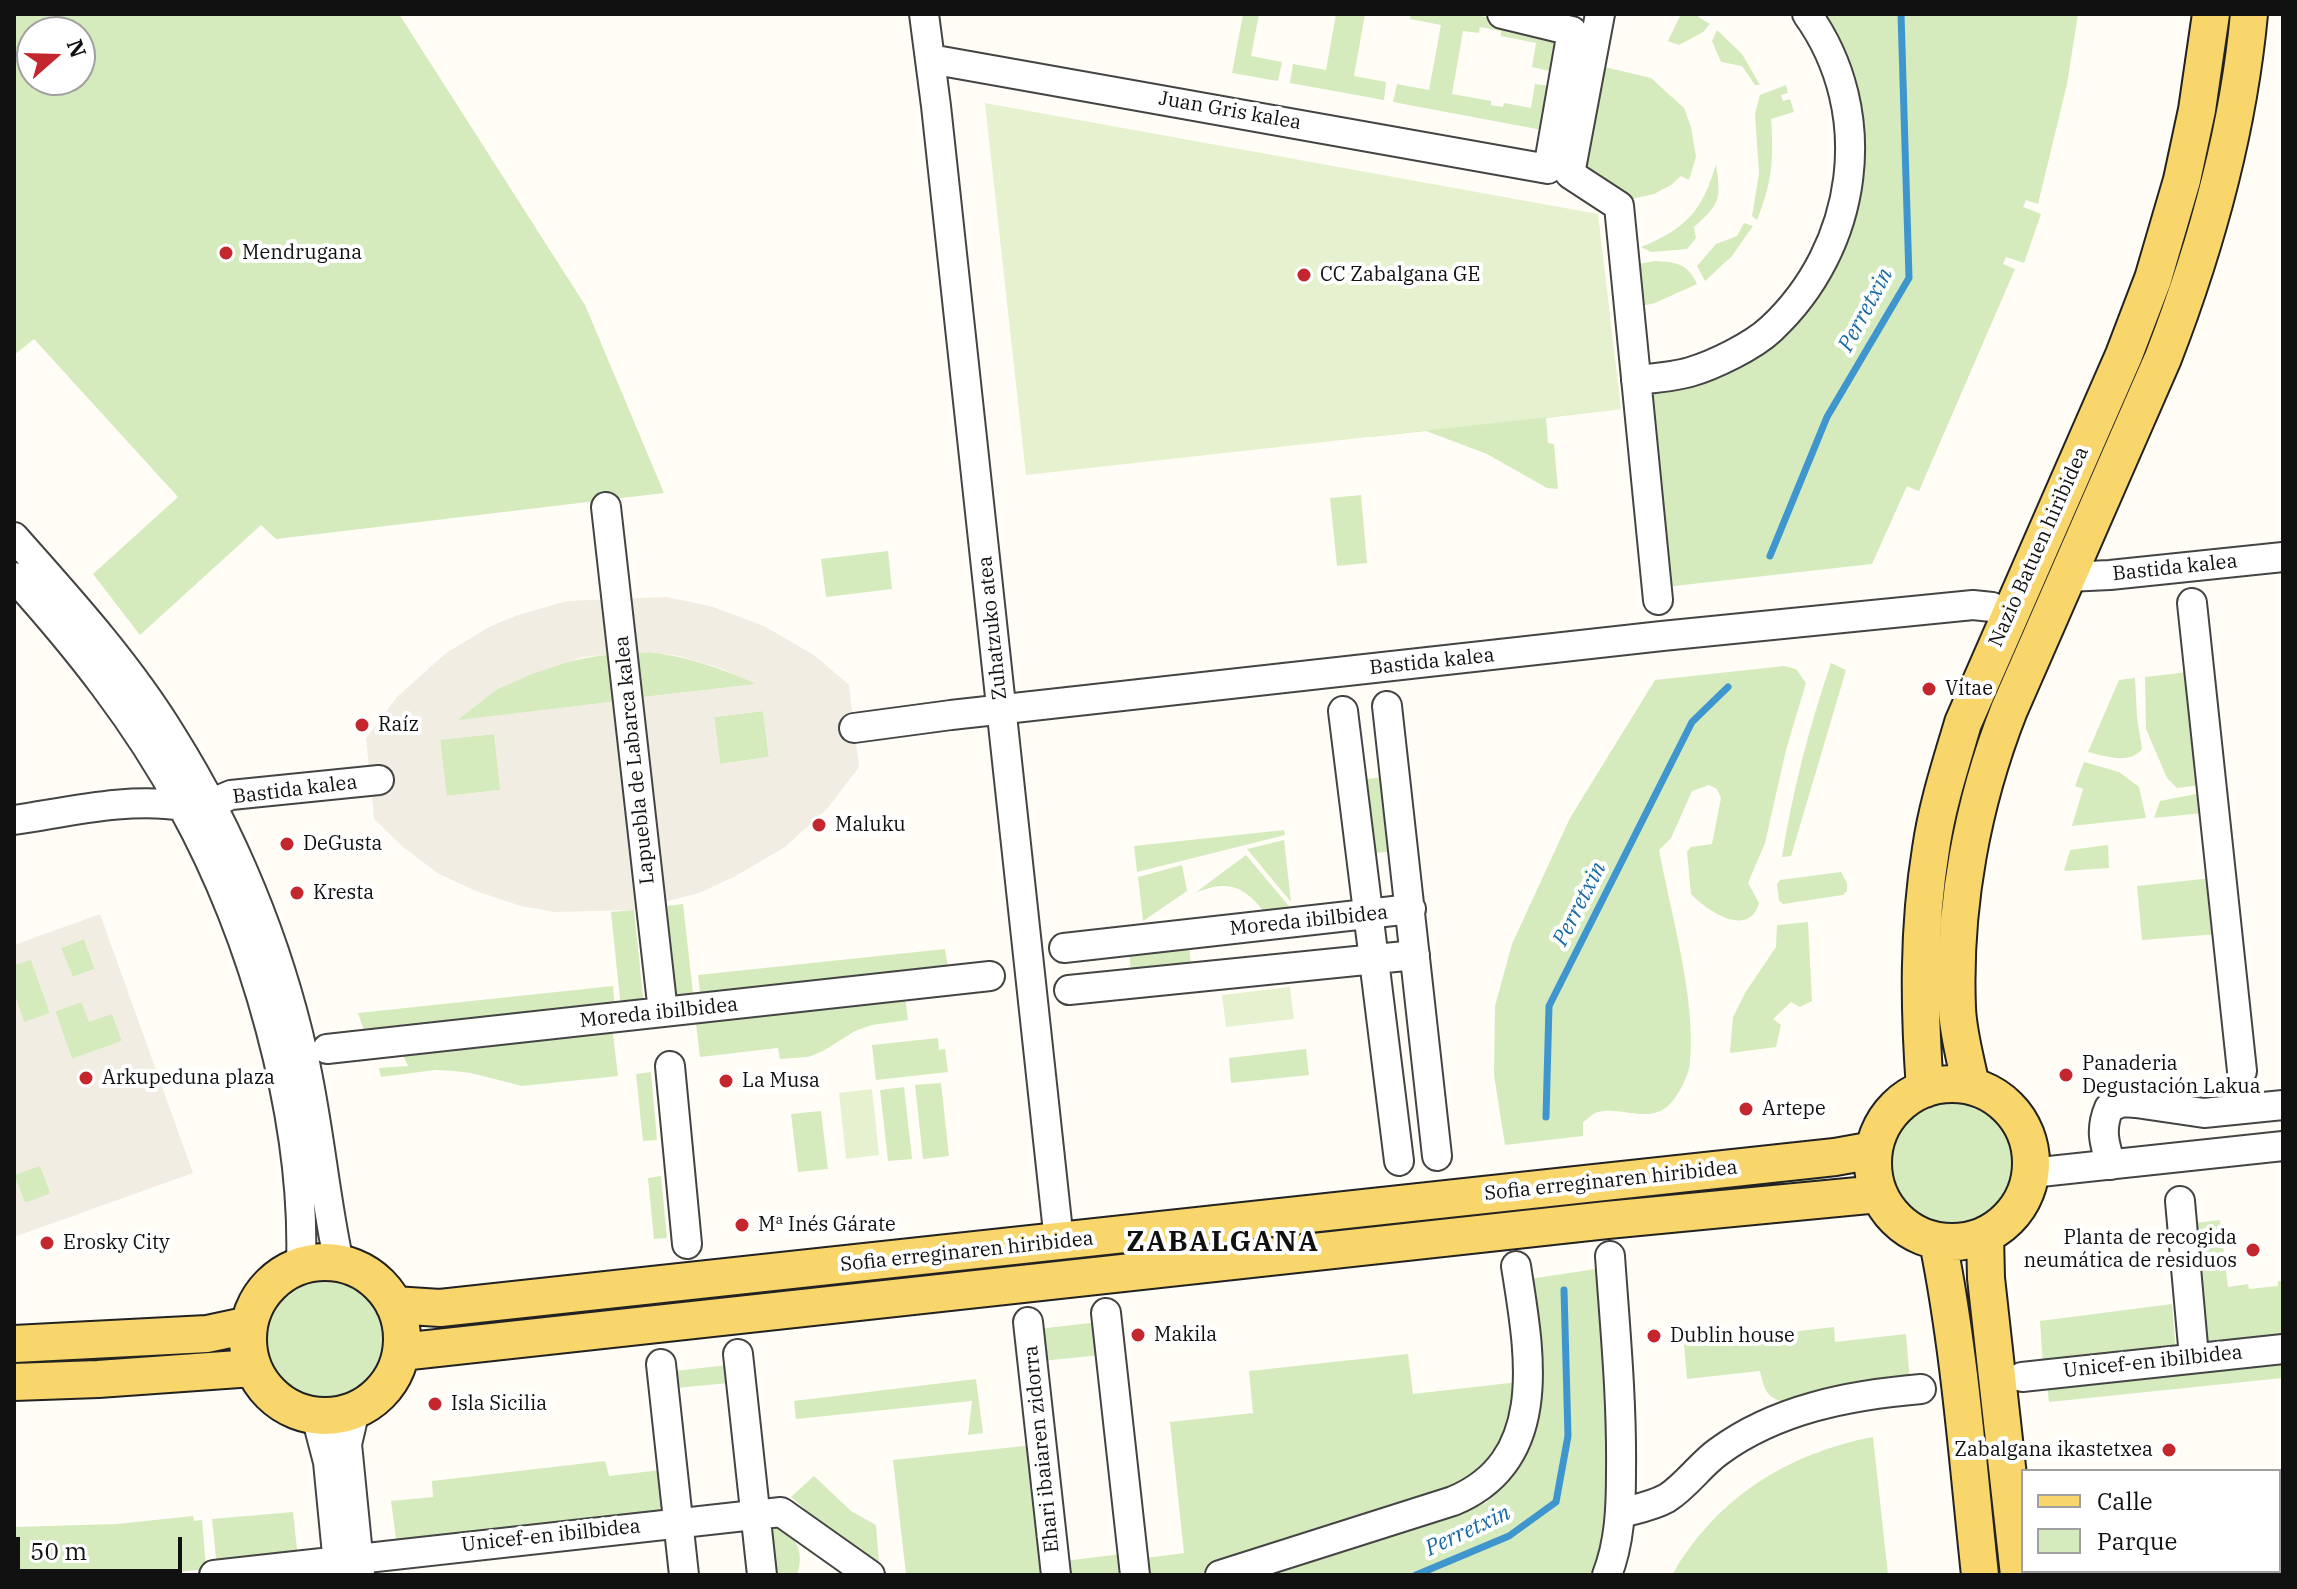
<!DOCTYPE html>
<html>
<head>
<meta charset="utf-8">
<style>
  body { margin:0 }
  #map { position:relative; width:2297px; height:1589px; overflow:hidden; background:#fffdf5; font-family:"IBM Plex Serif",serif }
  canvas { display:block }
  .frame { position:absolute; inset:0; border:16px solid #111; pointer-events:none }
  .legend { position:absolute; left:2021px; top:1469px; width:260px; height:104px; box-sizing:border-box; background:#fff; border:2px solid #a0a0a0; margin:0; padding:10px 14px; list-style:none; font-size:24px; color:#111 }
  .legend li { display:flex; align-items:center; gap:16px; height:40px }
  .legend b { width:40px; border:2px solid #a0a0a0 }
  .north { position:absolute; left:16px; top:16px; width:80px; height:80px; box-sizing:border-box; background:#fff; border:2px solid #a0a0a0; border-radius:50%; rotate:70deg; font-size:22px; font-weight:700; line-height:32px; text-align:center; color:#111 }
  .north::after { content:''; display:block; margin:auto; width:28px; height:36px; background:#c4262e; clip-path:polygon(50% 0,100% 100%,50% 72%,0 100%) }
  .scale { position:absolute; left:16px; top:1537px; width:166px; height:36px; box-sizing:border-box; border:4px solid #111; border-top:0; padding-left:10px; font-size:24px; line-height:28px; white-space:nowrap; color:#111; -webkit-text-stroke:6px #fff; paint-order:stroke }
</style>
</head>
<body>
<div id="map">
<canvas width="2297" height="1589"></canvas>
<div class="frame"></div>
<ul class="legend">
<li><b style="height:10px;background:#f9d66b"></b>Calle</li>
<li><b style="height:22px;background:#d5ebbd"></b>Parque</li>
</ul>
<div class="north">N</div>
<div class="scale">50 m</div>
</div>
<script>
const c = document.querySelector('canvas').getContext('2d');
c.lineJoin = 'round';
function paint(path, color) { c.fillStyle = color; c.fill(path, 'evenodd'); }
function stroke(path, color, width, dash) { c.strokeStyle = color; c.lineWidth = width; c.lineCap = dash ? 'butt' : 'round'; c.setLineDash(dash || []); c.stroke(path); }
function drawText(font, color, halo, rows, align = 'center') {
  c.font = font + ' "IBM Plex Serif",serif'; c.lineWidth = 8; c.setLineDash([]); c.textBaseline = 'middle'; c.strokeStyle = halo; c.fillStyle = color; for (const [text, x, y, turn = 0] of rows) {
    c.save(); c.translate(x, y); c.rotate((+turn || 0) * Math.PI / 180); c.textAlign = isNaN(turn) ? turn : align; if (halo) c.strokeText(text, 0, 0); c.fillText(text, 0, 0); c.restore();
  }
}
const green = new Path2D(`
  M 14,14 L 399,14 L 585,305 L 664,493 L 276,539 L 261,525 L 140,635 L 93,574 L 178,497 L 34,339 L 14,355 ZM 32,32 L 80,32 L 80,80 L 32,80 Z
  M 1243,14 L 1259,14 L 1251,56 L 1282,62 L 1278,81 L 1232,73 Z
  M 1336,14 L 1365,14 L 1354,76 L 1386,82 L 1384,100 L 1290,83 L 1293,64 L 1326,70 Z
  M 1411,14 L 1473,14 L 1561,36 L 1554,72 L 1532,67 L 1536,43 L 1501,36 L 1501,31 L 1480,27 L 1479,33 L 1463,31 L 1452,94 L 1491,101 L 1491,105 L 1503,107 L 1504,103 L 1531,108 L 1535,84 L 1551,86 L 1542,130 L 1393,102 L 1397,84 L 1429,90 L 1441,25 L 1410,19 Z
  M 1681,14 L 1694,14 L 1710,24 L 1703,32 L 1679,45 L 1668,41 Z
  M 1820,14 L 2078,14 L 2067,84 L 2038,204 L 2026,200 L 2023,207 L 2041,214 L 2024,263 L 2006,257 L 2003,264 L 2015,269 L 1919,491 L 1907,486 L 1872,564 L 1665,587 L 1646,394 L 1709,378 L 1854,216 Z
  M 1717,30 L 1742,54 L 1760,85 L 1755,85 L 1742,66 L 1721,62 L 1712,41 Z
  M 1596,65 L 1651,78 L 1684,108 L 1691,127 L 1696,157 L 1689,180 L 1681,176 L 1671,185 L 1654,194 L 1632,199 L 1620,197 L 1588,174 L 1583,159 Z
  M 1786,85 L 1788,93 L 1781,95 L 1783,101 L 1790,99 L 1794,112 L 1771,119 C 1774,159 1772,183 1757,220 L 1752,216 L 1759,174 L 1755,114 L 1760,95 Z
  M 1223,146 L 1621,409 L 1546,418 L 1548,443 L 1554,444 L 1558,489 L 1547,488 L 1487,454 L 1426,431 L 1371,437 Z
  M 1716,164 C 1721,199 1721,203 1694,227 L 1696,238 L 1687,249 L 1651,252 L 1641,247 C 1687,228 1702,211 1716,164 Z
  M 1744,223 L 1753,226 L 1732,256 L 1705,281 L 1697,266 L 1716,244 L 1737,236 Z
  M 1655,261 C 1677,262 1688,264 1697,284 L 1655,303 L 1637,307 L 1632,265 Z
  M 1361,495 L 1367,563 L 1337,566 L 1330,498 Z
  M 888,551 L 892,589 L 826,597 L 821,559 Z
  M 650,652 C 689,657 722,669 758,684 L 635,698 L 628,654 Z
  M 615,654 L 619,701 L 457,721 C 469,710 482,698 496,690 C 531,669 575,658 615,654 Z
  M 1831,663 L 1846,670 L 1791,856 L 1782,857 C 1793,790 1809,727 1831,663 Z
  M 1784,666 L 1796,669 L 1806,683 L 1786,750 L 1765,843 L 1748,883 L 1759,903 C 1749,939 1707,911 1691,894 L 1687,852 L 1691,847 L 1712,844 L 1721,798 L 1717,789 L 1709,785 L 1692,791 L 1671,838 L 1659,850 C 1671,914 1696,998 1690,1062 C 1689,1076 1678,1096 1669,1105 C 1650,1124 1621,1106 1598,1112 C 1593,1113 1588,1119 1583,1122 L 1583,1136 L 1505,1145 L 1494,1075 L 1495,1006 L 1512,944 L 1570,818 L 1655,680 Z
  M 2188,672 L 2200,785 L 2177,788 L 2167,778 L 2146,729 L 2145,677 Z
  M 2135,678 L 2137,717 L 2142,749 C 2130,765 2105,756 2088,752 L 2119,680 Z
  M 763,711 L 769,757 L 720,764 L 714,717 Z
  M 495,734 L 501,790 L 446,796 L 440,739 Z
  M 2084,762 L 2119,772 L 2139,787 L 2146,818 L 2072,826 L 2083,789 L 2075,786 Z
  M 1391,776 L 1400,850 L 1370,854 L 1360,780 Z
  M 2201,793 L 2203,813 L 2154,818 L 2160,801 Z
  M 1284,830 L 1285,835 L 1137,872 L 1134,846 Z
  M 1284,840 L 1291,902 L 1247,849 Z
  M 2108,845 L 2109,868 L 2064,871 L 2070,850 Z
  M 1246,855 L 1293,911 L 1266,914 C 1244,886 1229,879 1195,893 Z
  M 1182,865 L 1187,891 L 1143,921 L 1138,877 Z
  M 1841,872 L 1847,883 L 1847,891 L 1843,895 L 1783,904 L 1779,901 L 1777,884 L 1780,880 Z
  M 2212,878 L 2218,934 L 2142,940 L 2137,886 Z
  M 683,904 L 694,1002 L 677,1004 L 667,906 Z
  M 634,910 L 644,1006 L 621,1009 L 611,912 Z
  M 1808,922 L 1812,1001 L 1800,1007 L 1791,1002 L 1773,1019 L 1781,1025 L 1776,1047 L 1730,1053 L 1733,1017 L 1745,993 L 1776,947 L 1777,925 Z
  M 84,939 L 95,969 L 72,977 L 61,948 Z
  M 1189,945 L 1191,966 L 1131,972 L 1129,951 Z
  M 945,949 L 949,974 L 701,1002 L 698,975 Z
  M 31,959 L 50,1013 L 24,1023 L 14,993 L 14,965 Z
  M 613,986 L 615,1011 L 366,1036 L 358,1013 Z
  M 905,994 L 908,1020 L 872,1025 L 855,1031 L 823,1051 L 808,1057 L 780,1059 L 778,1048 L 700,1057 L 696,1023 L 727,1019 L 727,1012 Z
  M 81,1002 L 112,1013 L 122,1041 L 72,1059 L 55,1011 Z
  M 612,1026 L 618,1076 L 522,1086 L 471,1073 L 454,1071 L 435,1070 L 381,1077 L 379,1068 L 408,1066 L 400,1049 Z
  M 938,1038 L 939,1050 L 945,1049 L 948,1072 L 876,1080 L 872,1045 Z
  M 1306,1049 L 1309,1075 L 1231,1083 L 1229,1058 Z
  M 651,1072 L 657,1140 L 643,1141 L 636,1074 Z
  M 941,1083 L 949,1156 L 923,1159 L 915,1085 Z
  M 904,1087 L 912,1159 L 888,1161 L 880,1090 Z
  M1891 1165a63 63 0 1 1 126 0a63 63 0 1 1-126 0Z
  M 821,1111 L 828,1169 L 798,1172 L 791,1114 Z
  M 40,1165 L 51,1194 L 25,1203 L 14,1175 Z
  M 1824,1170 L 1826,1186 L 1609,1210 L 1607,1194 Z
  M 661,1176 L 667,1238 L 654,1239 L 648,1178 Z
  M 1589,1196 L 1591,1212 L 1136,1260 L 1135,1244 Z
  M 2220,1220 L 2228,1287 L 2248,1284 L 2249,1289 L 2278,1286 L 2278,1281 L 2283,1281 L 2283,1340 L 2209,1348 L 2196,1223 Z
  M 1097,1248 L 1099,1264 L 742,1304 L 740,1288 Z
  M 1603,1268 L 1610,1536 L 1596,1575 L 1274,1575 L 1486,1503 L 1511,1476 L 1529,1436 L 1529,1279 Z
  M262 1342a64 64 0 1 1 128 0a64 64 0 1 1-128 0Z
  M 723,1290 L 725,1305 L 452,1335 L 451,1319 Z
  M 2172,1304 L 2176,1352 L 2043,1366 L 2040,1321 Z
  M 1098,1322 L 1101,1355 L 1042,1361 L 1038,1329 Z
  M 1834,1327 L 1835,1342 L 1906,1334 L 1910,1382 L 1784,1402 C 1766,1398 1764,1388 1760,1371 L 1687,1379 L 1684,1344 Z
  M 1408,1354 L 1413,1394 L 1518,1382 L 1508,1440 L 1473,1482 L 1225,1567 L 1195,1575 L 1147,1575 L 1146,1558 L 1184,1553 L 1170,1422 L 1253,1413 L 1249,1371 Z
  M 2283,1360 L 2283,1378 L 2049,1402 L 2047,1385 Z
  M 728,1365 L 729,1383 L 676,1388 L 674,1371 Z
  M 976,1379 L 983,1433 L 968,1435 L 972,1401 L 796,1419 L 794,1401 Z
  M 1873,1437 L 1888,1575 L 1672,1575 C 1715,1499 1787,1453 1873,1437 Z
  M 1033,1445 L 1047,1575 L 906,1574 L 893,1460 Z
  M 605,1461 L 609,1476 L 661,1470 L 667,1516 L 397,1546 L 391,1501 L 433,1497 L 432,1481 Z
  M 814,1476 L 851,1511 L 876,1525 L 879,1563 L 830,1531 L 791,1497 Z
  M 293,1512 L 298,1558 L 217,1568 L 212,1519 Z
  M 193,1516 L 194,1521 L 202,1520 L 206,1569 L 148,1575 L 14,1575 L 14,1527 L 117,1524 Z
  M 778,1523 C 796,1538 805,1552 797,1575 L 773,1575 L 768,1525 Z
  M 1122,1554 L 1124,1575 L 1065,1575 L 1064,1561 Z`);
const pitch = new Path2D(`
  M 985,103 L 1598,214 L 1621,409 L 1026,475 Z
  M 1290,987 L 1294,1019 L 1226,1027 L 1222,995 Z
  M 872,1089 L 879,1155 L 846,1159 L 839,1093 Z`);
const plaza = new Path2D(`
  M 666,597 L 710,606 L 764,626 L 814,655 L 849,685 L 859,767 L 827,809 L 785,847 L 734,877 L 699,893 L 634,910 L 555,912 L 521,906 L 476,891 L 439,874 L 403,847 L 374,819 L 366,738 L 397,697 L 446,653 L 489,627 L 515,616 L 567,601 ZM 650,652 L 679,656 L 720,668 L 756,684 L 635,698 L 629,654 ZM 615,654 L 619,701 L 458,720 L 496,690 L 532,674 L 583,657 ZM 763,711 L 769,757 L 720,764 L 714,717 ZM 494,734 L 500,790 L 447,796 L 440,740 Z
  M 100,914 L 193,1173 L 14,1237 L 14,993 L 24,1022 L 50,1013 L 31,960 L 14,965 L 14,945 ZM 84,939 L 95,969 L 73,977 L 61,948 ZM 81,1002 L 89,1022 L 112,1014 L 122,1041 L 72,1059 L 55,1011 ZM 40,1166 L 51,1193 L 25,1203 L 14,1175 Z`);
const stream = new Path2D(`
  M 1770,556 L 1827,417 L 1909,278 L 1901,14
  M 1546,1117 L 1549,1006 L 1692,722 L 1728,687
  M 1416,1575 L 1509,1536 L 1556,1502 L 1568,1436 L 1564,1290`);
const minor = new Path2D(`
  M 924,14 L 936,106 L 1059,1241
  M 1600,14 L 1570,174 L 1619,206 L 1658,600
  M 930,59 L 1548,169 L 1572,31 L 1502,14
  M 1636,380 C 1654,378 1673,377 1690,372 C 1714,365 1753,346 1771,329 C 1858,248 1878,113 1807,14
  M 606,507 L 663,1012
  M 14,537 C 70,600 128,664 172,736 C 233,833 278,943 303,1054 C 319,1123 324,1194 339,1263
  M 14,577 C 77,647 137,722 182,806 C 254,936 306,1117 301,1265
  M 2067,577 L 2110,575 L 2283,557
  M 2192,603 L 2242,1071
  M 1387,706 L 1437,1156
  M 1343,711 L 1399,1161
  M 854,728 L 951,715 L 1662,636 L 1973,605 L 1992,607 L 2009,614
  M 212,803 L 231,795 L 379,780
  M 14,820 C 69,812 128,797 183,806
  M 1064,948 L 1411,909
  M 1069,990 L 1415,955
  M 327,1049 L 990,976
  M 670,1066 L 687,1244
  M 2111,1165 C 2104,1143 2100,1129 2109,1108 L 2122,1102 L 2136,1103 L 2204,1113 L 2283,1105
  M 2031,1173 L 2283,1146
  M 2180,1201 L 2194,1357
  M 1106,1313 L 1135,1575
  M 1028,1322 L 1056,1575
  M 738,1354 L 762,1575
  M 661,1364 L 684,1575
  M 2022,1377 L 2283,1349
  M 355,1410 L 347,1444 L 360,1575
  M 316,1416 L 328,1462 L 339,1575
  M 1621,1513 C 1636,1509 1653,1506 1667,1498 C 1686,1486 1700,1465 1718,1452 C 1776,1409 1850,1395 1921,1389
  M 214,1575 L 781,1512 L 870,1575
  M 1220,1575 L 1453,1501 C 1552,1460 1529,1350 1516,1266
  M 1607,1575 C 1620,1542 1621,1506 1621,1472 C 1622,1399 1615,1328 1610,1256`);
const major = new Path2D(`
  M1873 1163a79 79 0 1 1 158 0a79 79 0 1 1-158 0Z
  M 1971,1086 C 1966,1061 1958,1034 1957,1008 C 1953,907 1972,804 2009,710 L 2163,358 C 2206,247 2238,132 2249,14
  M 1925,1089 C 1919,1008 1918,929 1931,849 C 1937,806 1951,764 1963,723 L 2124,355 L 2153,279 L 2182,180 L 2197,110 L 2211,14
  M 1985,1236 L 1986,1278 L 2019,1575
  M 1938,1242 C 1960,1351 1968,1464 1980,1575
  M248 1339a77 77 0 1 1 154 0a77 77 0 1 1-154 0Z
  M 394,1305 L 440,1308 L 1835,1157 L 1874,1150
  M 14,1344 L 207,1334 L 249,1325
  M 401,1352 L 1607,1220 L 1879,1194
  M 14,1382 L 98,1379 L 253,1368`);
const markers = [
  [226,253,8,"#c4262e"],
  [1304,275,8,"#c4262e"],
  [1929,689,8,"#c4262e"],
  [362,725,8,"#c4262e"],
  [819,825,8,"#c4262e"],
  [287,844,8,"#c4262e"],
  [297,893,8,"#c4262e"],
  [2066,1075,8,"#c4262e"],
  [86,1078,8,"#c4262e"],
  [726,1081,8,"#c4262e"],
  [1746,1109,8,"#c4262e"],
  [742,1225,8,"#c4262e"],
  [47,1243,8,"#c4262e"],
  [2253,1250,8,"#c4262e"],
  [1138,1335,8,"#c4262e"],
  [1654,1336,8,"#c4262e"],
  [435,1404,8,"#c4262e"],
  [2169,1450,8,"#c4262e"]
];
const streetNames = [
  ["Juan Gris kalea",1230,111,10],
  ["Nazio Batuen hiribidea",2039,547,-66],
  ["Bastida kalea",2175,568,-6],
  ["Zuhatzuko atea",993,628,-96],
  ["Bastida kalea",1432,662,-6],
  ["Lapuebla de Labarca kalea",635,760,-96],
  ["Bastida kalea",295,790,-7],
  ["Moreda ibilbidea",1309,921,-6],
  ["Moreda ibilbidea",659,1013,-6],
  ["Sofia erreginaren hiribidea",1611,1181,-6],
  ["Sofia erreginaren hiribidea",967,1252,-6],
  ["Unicef-en ibilbidea",2153,1362,-6],
  ["Ehari ibaiaren zidorra",1042,1449,-96],
  ["Unicef-en ibilbidea",551,1536,-6]
];
const poiNames = [
  ["Mendrugana",242,253],
  ["CC Zabalgana GE",1320,275],
  ["Vitae",1945,689],
  ["Raíz",378,725],
  ["Maluku",835,825],
  ["DeGusta",303,844],
  ["Kresta",313,893],
  ["Panaderia",2082,1064],
  ["Degustación Lakua",2082,1087],
  ["Arkupeduna plaza",102,1078],
  ["La Musa",742,1081],
  ["Artepe",1762,1109],
  ["Mª Inés Gárate",758,1225],
  ["Planta de recogida",2237,1238,"right"],
  ["neumática de residuos",2237,1261,"right"],
  ["Erosky City",63,1243],
  ["Makila",1154,1335],
  ["Dublin house",1670,1336],
  ["Isla Sicilia",451,1404],
  ["Zabalgana ikastetxea",2153,1450,"right"]
];
const waterNames = [
  ["Perretxin",1866,310,-62],
  ["Perretxin",1580,904,-63],
  ["Perretxin",1468,1531,-25]
];
const districtNames = [
  ["ZABALGANA",1223,1243]
];
paint(green, '#d5ebbd');
paint(pitch, '#e6f2cf');
paint(plaza, '#f1ede2');
stroke(stream, '#3f96cf', 7);
stroke(minor, '#444', 32);
stroke(major, '#222', 40);
stroke(minor, '#fff', 28);
stroke(major, '#f9d66b', 36);
for (const [x, y, r, color] of markers) { const dot = new Path2D(); dot.arc(x, y, r, 0, 2 * Math.PI); c.fillStyle = color; c.fill(dot); stroke(dot, '#fff', 3); }
drawText('20px', '#111', '#fff', streetNames);
drawText('20px', '#111', '#fff', poiNames, 'left');
drawText('italic 22px', '#1768a6', '#fff', waterNames);
c.letterSpacing = '2px';
drawText('bold 28px', '#111', '#fff', districtNames);
c.letterSpacing = '0px';
</script>
</body>
</html>
